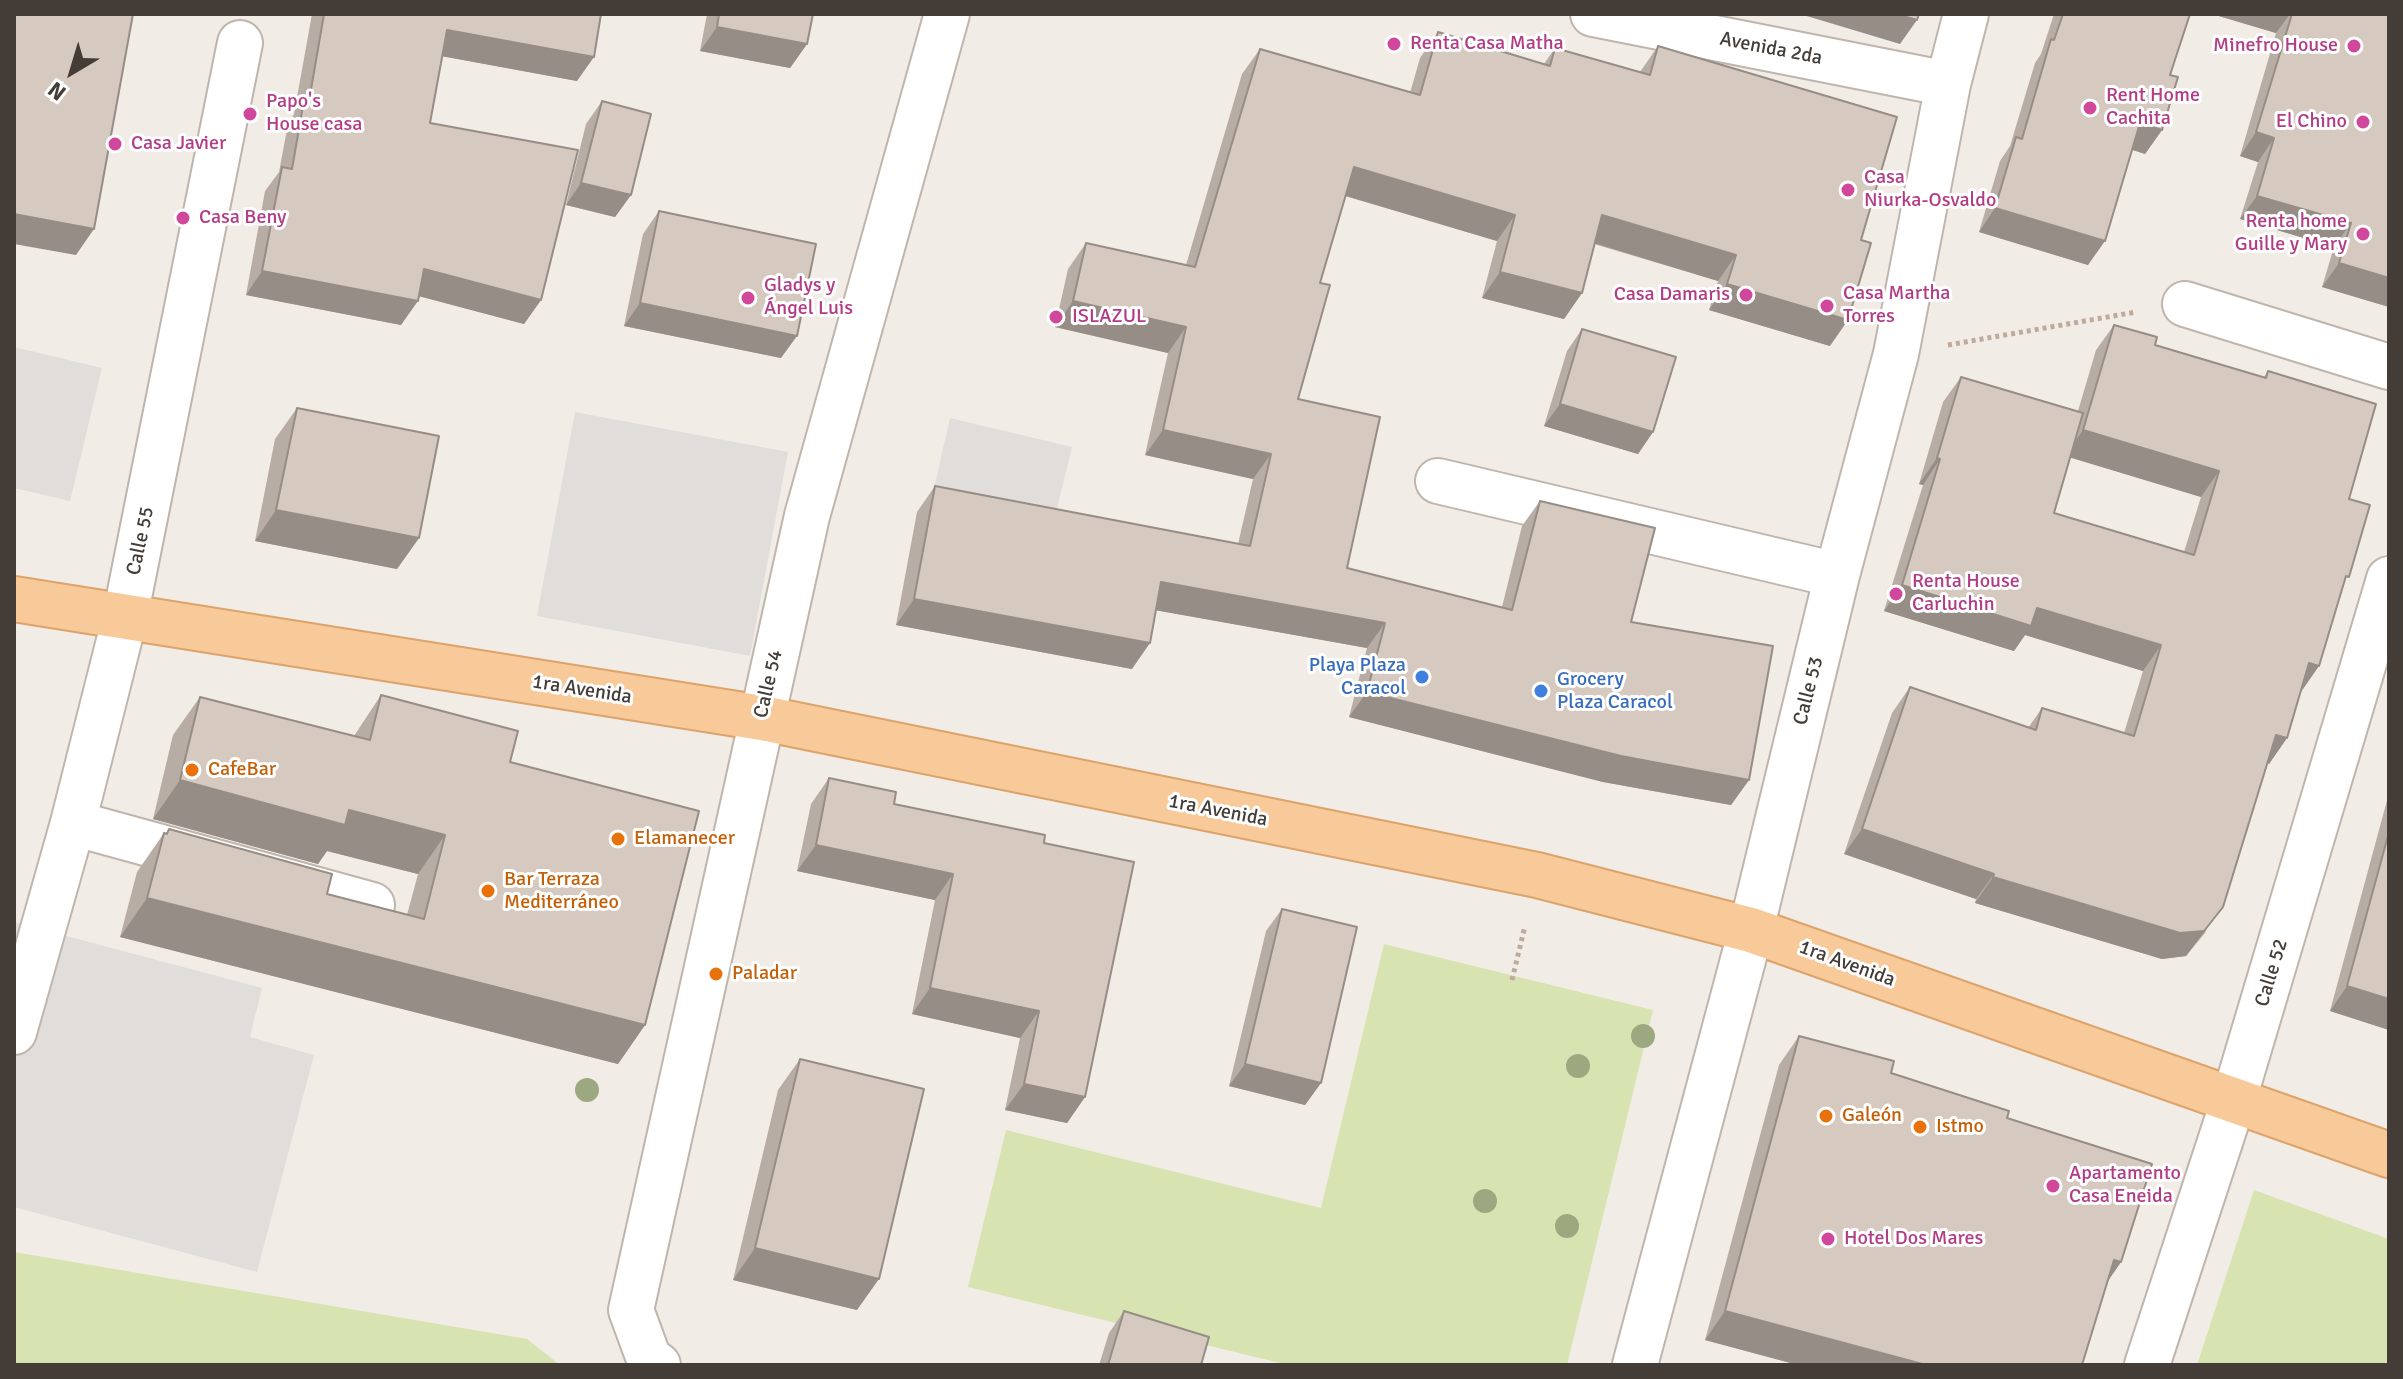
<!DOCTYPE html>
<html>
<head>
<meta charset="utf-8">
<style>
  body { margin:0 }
  #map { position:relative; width:2403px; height:1379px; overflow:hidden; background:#f2ece6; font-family:Signika,sans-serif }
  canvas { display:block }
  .frame { position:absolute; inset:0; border:16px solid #443c36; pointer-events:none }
  .north { position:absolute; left:32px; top:32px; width:80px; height:80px; -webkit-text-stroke:6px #fff; paint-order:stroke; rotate:218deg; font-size:22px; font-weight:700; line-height:32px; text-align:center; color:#443c36 }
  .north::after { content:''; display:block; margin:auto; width:28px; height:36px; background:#443c36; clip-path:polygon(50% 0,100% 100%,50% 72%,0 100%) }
</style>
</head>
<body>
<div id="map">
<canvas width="2403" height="1379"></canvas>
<div class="frame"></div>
<div class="north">N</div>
</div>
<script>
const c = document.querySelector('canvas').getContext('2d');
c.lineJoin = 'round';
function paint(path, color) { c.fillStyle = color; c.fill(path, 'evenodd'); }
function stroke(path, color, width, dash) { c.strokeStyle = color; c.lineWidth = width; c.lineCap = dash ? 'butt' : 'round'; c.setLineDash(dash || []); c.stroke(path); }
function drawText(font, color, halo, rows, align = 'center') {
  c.font = font + ' Signika,sans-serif'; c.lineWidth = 6; c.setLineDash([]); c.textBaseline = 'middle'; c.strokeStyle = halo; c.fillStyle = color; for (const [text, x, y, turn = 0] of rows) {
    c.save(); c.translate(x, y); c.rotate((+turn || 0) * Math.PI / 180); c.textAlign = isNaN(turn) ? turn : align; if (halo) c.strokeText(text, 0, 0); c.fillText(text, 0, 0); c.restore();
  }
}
const green = new Path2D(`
  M 1384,944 L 1653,1010 L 1567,1365 L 1288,1365 L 968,1287 L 1006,1130 L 1321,1208 Z
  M 2254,1190 L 2389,1239 L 2389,1365 L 2197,1365 Z
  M 14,1252 L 527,1339 L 560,1365 L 14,1365 Z`);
const parking = new Path2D(`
  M 14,347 L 102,368 L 70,501 L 14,488 Z
  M 575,412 L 788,452 L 750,656 L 537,616 Z
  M 950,418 L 1072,447 L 1053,525 L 932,497 Z
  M 14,922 L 262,988 L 250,1037 L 314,1055 L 257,1272 L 14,1207 Z`);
const path = new Path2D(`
  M 1948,345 L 2136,312
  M 1512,980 L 1525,926`);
const minor = new Path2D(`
  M 1593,14 L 1948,84
  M 2185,304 L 2389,367
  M 1438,481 L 1837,575
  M 73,823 L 372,905
  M 14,1032 L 73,823 L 125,617 L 240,43
  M 658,1365 L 649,1359 L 631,1310 L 807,516 L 947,14
  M 1635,1365 L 1751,930 L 1837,575 L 1896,354 L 1948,84 L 1966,14
  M 2147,1365 L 2233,1102 L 2389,579`);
const major = new Path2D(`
  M 14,599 L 762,718 L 1537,875 L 1751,930 L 2389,1155`);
const trees = [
  [1643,1036],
  [1578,1066],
  [587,1090],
  [1485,1201],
  [1567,1226]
];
const wall = new Path2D(`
  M 312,14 L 601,14 L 577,81 L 442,56 L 430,123 L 541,300 L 524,324 L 419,296 L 401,325 L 246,295 L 265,191 L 279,172 L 288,124 L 294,114 Z
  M 707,14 L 813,14 L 807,44 L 790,68 L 700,51 Z
  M 2054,14 L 2190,14 L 2170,75 L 2162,130 L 2145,154 L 2132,149 L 2088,265 L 1979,232 L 2000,161 L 2010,146 L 2035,63 L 2041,54 Z
  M 2212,14 L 2389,14 L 2389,307 L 2322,287 L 2334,247 L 2240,219 L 2258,162 L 2240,156 L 2276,33 Z
  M 1438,32 L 1544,64 L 1555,48 L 1640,72 L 1658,46 L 1830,346 L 1709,310 L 1718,281 L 1594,244 L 1582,293 L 1564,319 L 1482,298 L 1497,241 L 1345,196 L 1320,283 L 1298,399 L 1347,568 L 1502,607 L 1522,526 L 1540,501 L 1749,780 L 1731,805 L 1603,782 L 1349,717 L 1367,648 L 1156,610 L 1132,669 L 896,625 L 917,512 L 935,486 L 1238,544 L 1253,479 L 1145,455 L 1168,353 L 1055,327 L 1068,269 L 1086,243 L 1186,265 L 1242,74 L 1260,49 L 1410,93 L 1420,58 Z
  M 602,101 L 631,195 L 615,217 L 566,205 L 586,124 Z
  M 659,211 L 781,358 L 624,326 L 643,234 Z
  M 2114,325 L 2155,345 L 2264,377 L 2268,371 L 2349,499 L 2343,585 L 2301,691 L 2287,738 L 2269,764 L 2267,763 L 2205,933 L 2186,956 L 2162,959 L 1975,903 L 1976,899 L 1844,854 L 1892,713 L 1910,687 L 2028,728 L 2042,708 L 2124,733 L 2143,671 L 2025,635 L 2014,651 L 1884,611 L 1923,485 L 1919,484 L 1943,402 L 1961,377 L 2078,411 L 2096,350 ZM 2070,457 L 2201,497 L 2184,552 L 2054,513 Z
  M 1582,329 L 1653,432 L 1638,454 L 1544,426 L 1567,351 Z
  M 297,408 L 419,538 L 397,569 L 255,541 L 275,439 Z
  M 381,695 L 510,762 L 645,1025 L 618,1064 L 120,937 L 137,872 L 164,833 L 165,834 L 169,829 L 327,894 L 407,915 L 418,874 L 327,851 L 318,864 L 153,819 L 173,735 L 200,697 L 354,736 Z
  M 829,778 L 894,804 L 1044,843 L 1085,1097 L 1067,1123 L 1005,1110 L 1020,1038 L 912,1014 L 935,900 L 797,871 L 811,804 Z
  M 2389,793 L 2389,1030 L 2330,1011 Z
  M 1282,909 L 1321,1083 L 1305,1105 L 1229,1086 L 1266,931 Z
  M 1799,1036 L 2007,1118 L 2121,1262 L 2107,1282 L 2082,1365 L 1798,1365 L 1705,1340 L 1779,1065 Z
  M 800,1059 L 857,1310 L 733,1280 L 778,1090 Z
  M 1124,1311 L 1201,1365 L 1099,1365 L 1109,1333 Z`);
const shadedWall = new Path2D(`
  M 1800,14 L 1896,14 L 1917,20 L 1900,44 Z
  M 2212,14 L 2290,14 L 2276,33 Z
  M 717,27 L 807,44 L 790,68 L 700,51 Z
  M 447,30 L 594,57 L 577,81 L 430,54 Z
  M 2140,123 L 2162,130 L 2145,154 L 2123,147 Z
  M 2256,132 L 2274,138 L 2258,162 L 2240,156 Z
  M 1354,167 L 1515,215 L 1497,241 L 1336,193 Z
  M 581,183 L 631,195 L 615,217 L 566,205 Z
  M 2257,196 L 2351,223 L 2334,247 L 2240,219 Z
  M 1995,208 L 2105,241 L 2088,265 L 1979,232 Z
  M 14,214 L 94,229 L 76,255 L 14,244 Z
  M 1602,215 L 1736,255 L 1718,281 L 1584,240 Z
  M 2339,263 L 2389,278 L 2389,307 L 2322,287 Z
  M 424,269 L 541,300 L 524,324 L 407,293 Z
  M 262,271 L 418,301 L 401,325 L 246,295 Z
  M 1500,272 L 1582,293 L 1564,319 L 1482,298 Z
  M 1727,284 L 1848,320 L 1830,346 L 1709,310 Z
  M 1073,301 L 1186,327 L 1168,353 L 1055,327 Z
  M 640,303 L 797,336 L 781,358 L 624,326 Z
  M 1560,404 L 1653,432 L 1638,454 L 1544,426 Z
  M 1163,430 L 1271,454 L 1253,479 L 1145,455 Z
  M 2083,430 L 2219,471 L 2201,497 L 2065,456 Z
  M 1937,458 L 1940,459 L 1923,485 L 1919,484 Z
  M 276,510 L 419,538 L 397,569 L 255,541 Z
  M 1161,582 L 1385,623 L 1367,648 L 1143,608 Z
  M 1902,585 L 2037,608 L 2161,645 L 2143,671 L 2025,635 L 2014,651 L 1884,611 Z
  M 914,599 L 1150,643 L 1132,669 L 896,625 Z
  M 2309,663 L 2319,666 L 2301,692 Z
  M 1367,692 L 1749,780 L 1731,805 L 1603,782 L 1349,717 Z
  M 2276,735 L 2287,738 L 2269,764 L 2258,761 Z
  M 180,780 L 349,810 L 445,835 L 418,874 L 327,851 L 318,864 L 153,819 Z
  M 1862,829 L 1994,874 L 1976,899 L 1844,854 Z
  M 816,845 L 953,874 L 935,900 L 797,871 Z
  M 1993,877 L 2223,907 L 2186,956 L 2162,959 L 1975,903 Z
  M 147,898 L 645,1025 L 618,1064 L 120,937 Z
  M 2347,986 L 2389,999 L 2389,1030 L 2330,1011 Z
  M 930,988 L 1039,1011 L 1020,1038 L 912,1014 Z
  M 1245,1064 L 1321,1083 L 1305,1105 L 1229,1086 Z
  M 1024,1084 L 1085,1097 L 1067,1123 L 1005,1110 Z
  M 755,1248 L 879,1279 L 857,1310 L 733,1280 Z
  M 2114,1260 L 2121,1262 L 2101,1291 Z
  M 1725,1311 L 1926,1365 L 1798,1365 L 1705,1340 Z`);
const building = new Path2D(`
  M 14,14 L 133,14 L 94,229 L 14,214 Z
  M 324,14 L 601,14 L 594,57 L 447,30 L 430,123 L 578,150 L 541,300 L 424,269 L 418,301 L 262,271 L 282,167 L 292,169 L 304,100 L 309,101 Z
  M 719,14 L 813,14 L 807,44 L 717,27 Z
  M 1896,14 L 1919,14 L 1917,20 Z
  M 2063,14 L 2190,14 L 2170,75 L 2178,77 L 2162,130 L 2140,123 L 2105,241 L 1995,208 L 2016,137 L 2022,139 L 2051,39 L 2054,40 Z
  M 2292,14 L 2389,14 L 2389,278 L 2339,263 L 2351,223 L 2257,196 L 2274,138 L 2256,132 Z
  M 1438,32 L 1550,66 L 1555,48 L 1650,75 L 1658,46 L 1897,117 L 1861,240 L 1871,243 L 1848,320 L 1727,284 L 1736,255 L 1602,215 L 1582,293 L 1500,272 L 1515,215 L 1354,167 L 1320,283 L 1330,285 L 1298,399 L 1380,417 L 1347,568 L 1512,610 L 1540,501 L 1655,528 L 1631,622 L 1773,646 L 1749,780 L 1621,756 L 1367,692 L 1385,623 L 1161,582 L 1150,643 L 914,599 L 935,486 L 1250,546 L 1271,454 L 1163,430 L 1186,327 L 1073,301 L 1086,243 L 1195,267 L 1260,49 L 1420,95 Z
  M 602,101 L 651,114 L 631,195 L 581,183 Z
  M 659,211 L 816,244 L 797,336 L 640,303 Z
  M 2114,325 L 2157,337 L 2155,345 L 2266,378 L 2268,371 L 2376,404 L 2349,499 L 2370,505 L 2349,577 L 2346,576 L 2319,666 L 2309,663 L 2287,738 L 2276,735 L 2223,907 L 2204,931 L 2180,933 L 1993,877 L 1994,874 L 1862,829 L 1910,687 L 2036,730 L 2042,708 L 2134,736 L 2161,645 L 2037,608 L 2031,626 L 1902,585 L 1940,459 L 1937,458 L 1961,377 L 2083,413 L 2054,513 L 2194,555 L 2219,471 L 2083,430 Z
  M 1582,329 L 1676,357 L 1653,432 L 1560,404 Z
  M 297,408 L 439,436 L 419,538 L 276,510 Z
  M 381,695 L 518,731 L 510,762 L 699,811 L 645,1025 L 147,898 L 164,833 L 167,834 L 169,829 L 332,874 L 327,894 L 424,919 L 445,835 L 349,810 L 345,825 L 180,780 L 200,697 L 370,740 Z
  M 829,778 L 896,792 L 894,804 L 1045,835 L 1044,843 L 1134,862 L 1085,1097 L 1024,1084 L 1039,1011 L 930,988 L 953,874 L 816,845 Z
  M 2389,832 L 2389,999 L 2347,986 Z
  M 1282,909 L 1357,927 L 1321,1083 L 1245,1064 Z
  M 1799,1036 L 1894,1061 L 1891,1073 L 2009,1111 L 2007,1118 L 2152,1164 L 2121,1262 L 2114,1260 L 2082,1365 L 1926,1365 L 1725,1311 Z
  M 800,1059 L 924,1089 L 879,1279 L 755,1248 Z
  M 1124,1311 L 1209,1337 L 1201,1365 L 1108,1365 Z`);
const markers = [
  [1394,44,8,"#d1479c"],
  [2354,46,8,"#d1479c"],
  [2090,108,8,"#d1479c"],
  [250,114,8,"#d1479c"],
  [2363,122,8,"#d1479c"],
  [115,144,8,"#d1479c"],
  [1848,190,8,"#d1479c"],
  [183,218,8,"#d1479c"],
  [2363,234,8,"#d1479c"],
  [1746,295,8,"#d1479c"],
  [748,298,8,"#d1479c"],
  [1827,306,8,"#d1479c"],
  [1056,317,8,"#d1479c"],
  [1896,594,8,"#d1479c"],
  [1422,677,8,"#3f7fe0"],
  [1541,691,8,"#3f7fe0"],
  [192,770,8,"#e8710a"],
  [618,839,8,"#e8710a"],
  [488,891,8,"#e8710a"],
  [716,974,8,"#e8710a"],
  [1826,1116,8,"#e8710a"],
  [1920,1127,8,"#e8710a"],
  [2053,1186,8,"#d1479c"],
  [1828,1239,8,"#d1479c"]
];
const hotelNames = [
  ["Renta Casa Matha",1410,44],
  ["Minefro House",2338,46,"right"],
  ["Rent Home",2106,96],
  ["Cachita",2106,119],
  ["Papo's",266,102],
  ["House casa",266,125],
  ["El Chino",2347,122,"right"],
  ["Casa Javier",131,144],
  ["Casa",1864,178],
  ["Niurka-Osvaldo",1864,201],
  ["Casa Beny",199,218],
  ["Renta home",2347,222,"right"],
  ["Guille y Mary",2347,245,"right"],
  ["Gladys y",764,286],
  ["Ángel Luis",764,309],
  ["Casa Martha",1843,294],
  ["Torres",1843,317],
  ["Casa Damaris",1730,295,"right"],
  ["ISLAZUL",1072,317],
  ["Renta House",1912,582],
  ["Carluchin",1912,605],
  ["Apartamento",2069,1174],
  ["Casa Eneida",2069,1197],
  ["Hotel Dos Mares",1844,1239]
];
const streetNames = [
  ["Avenida 2da",1771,49,11],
  ["Calle 55",141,541,-78],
  ["Calle 54",769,684,-77],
  ["1ra Avenida",582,690,9],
  ["Calle 53",1809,691,-76],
  ["1ra Avenida",1218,811,11],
  ["1ra Avenida",1847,964,20],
  ["Calle 52",2272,973,-73]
];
const shopNames = [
  ["Playa Plaza",1406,666],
  ["Caracol",1406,689],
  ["Grocery",1557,680,"left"],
  ["Plaza Caracol",1557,703,"left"]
];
const foodNames = [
  ["CafeBar",208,770],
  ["Elamanecer",634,839],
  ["Bar Terraza",504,880],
  ["Mediterráneo",504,903],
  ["Paladar",732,974],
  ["Galeón",1842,1116],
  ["Istmo",1936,1127]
];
paint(green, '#d7e4b1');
paint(parking, '#e0dddb');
stroke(minor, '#c0b5ac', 48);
stroke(major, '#dca36a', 48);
stroke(path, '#beab9c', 5, [4, 4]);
stroke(minor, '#fff', 44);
stroke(major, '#f8ca9a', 44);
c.fillStyle = '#9ca980';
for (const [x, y] of trees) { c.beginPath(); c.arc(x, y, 12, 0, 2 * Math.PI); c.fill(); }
paint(wall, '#b8ada4');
paint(shadedWall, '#968d86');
paint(building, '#d6c9bf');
stroke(building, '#968d86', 2);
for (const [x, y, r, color] of markers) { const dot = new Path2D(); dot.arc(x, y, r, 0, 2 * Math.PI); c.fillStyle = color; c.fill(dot); stroke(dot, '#fff', 3); }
drawText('20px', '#b23c85', '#fff', hotelNames, 'left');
drawText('20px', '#443c36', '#fff', streetNames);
drawText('20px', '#366cbe', '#fff', shopNames, 'right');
drawText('20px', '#c56008', '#fff', foodNames, 'left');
</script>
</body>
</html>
